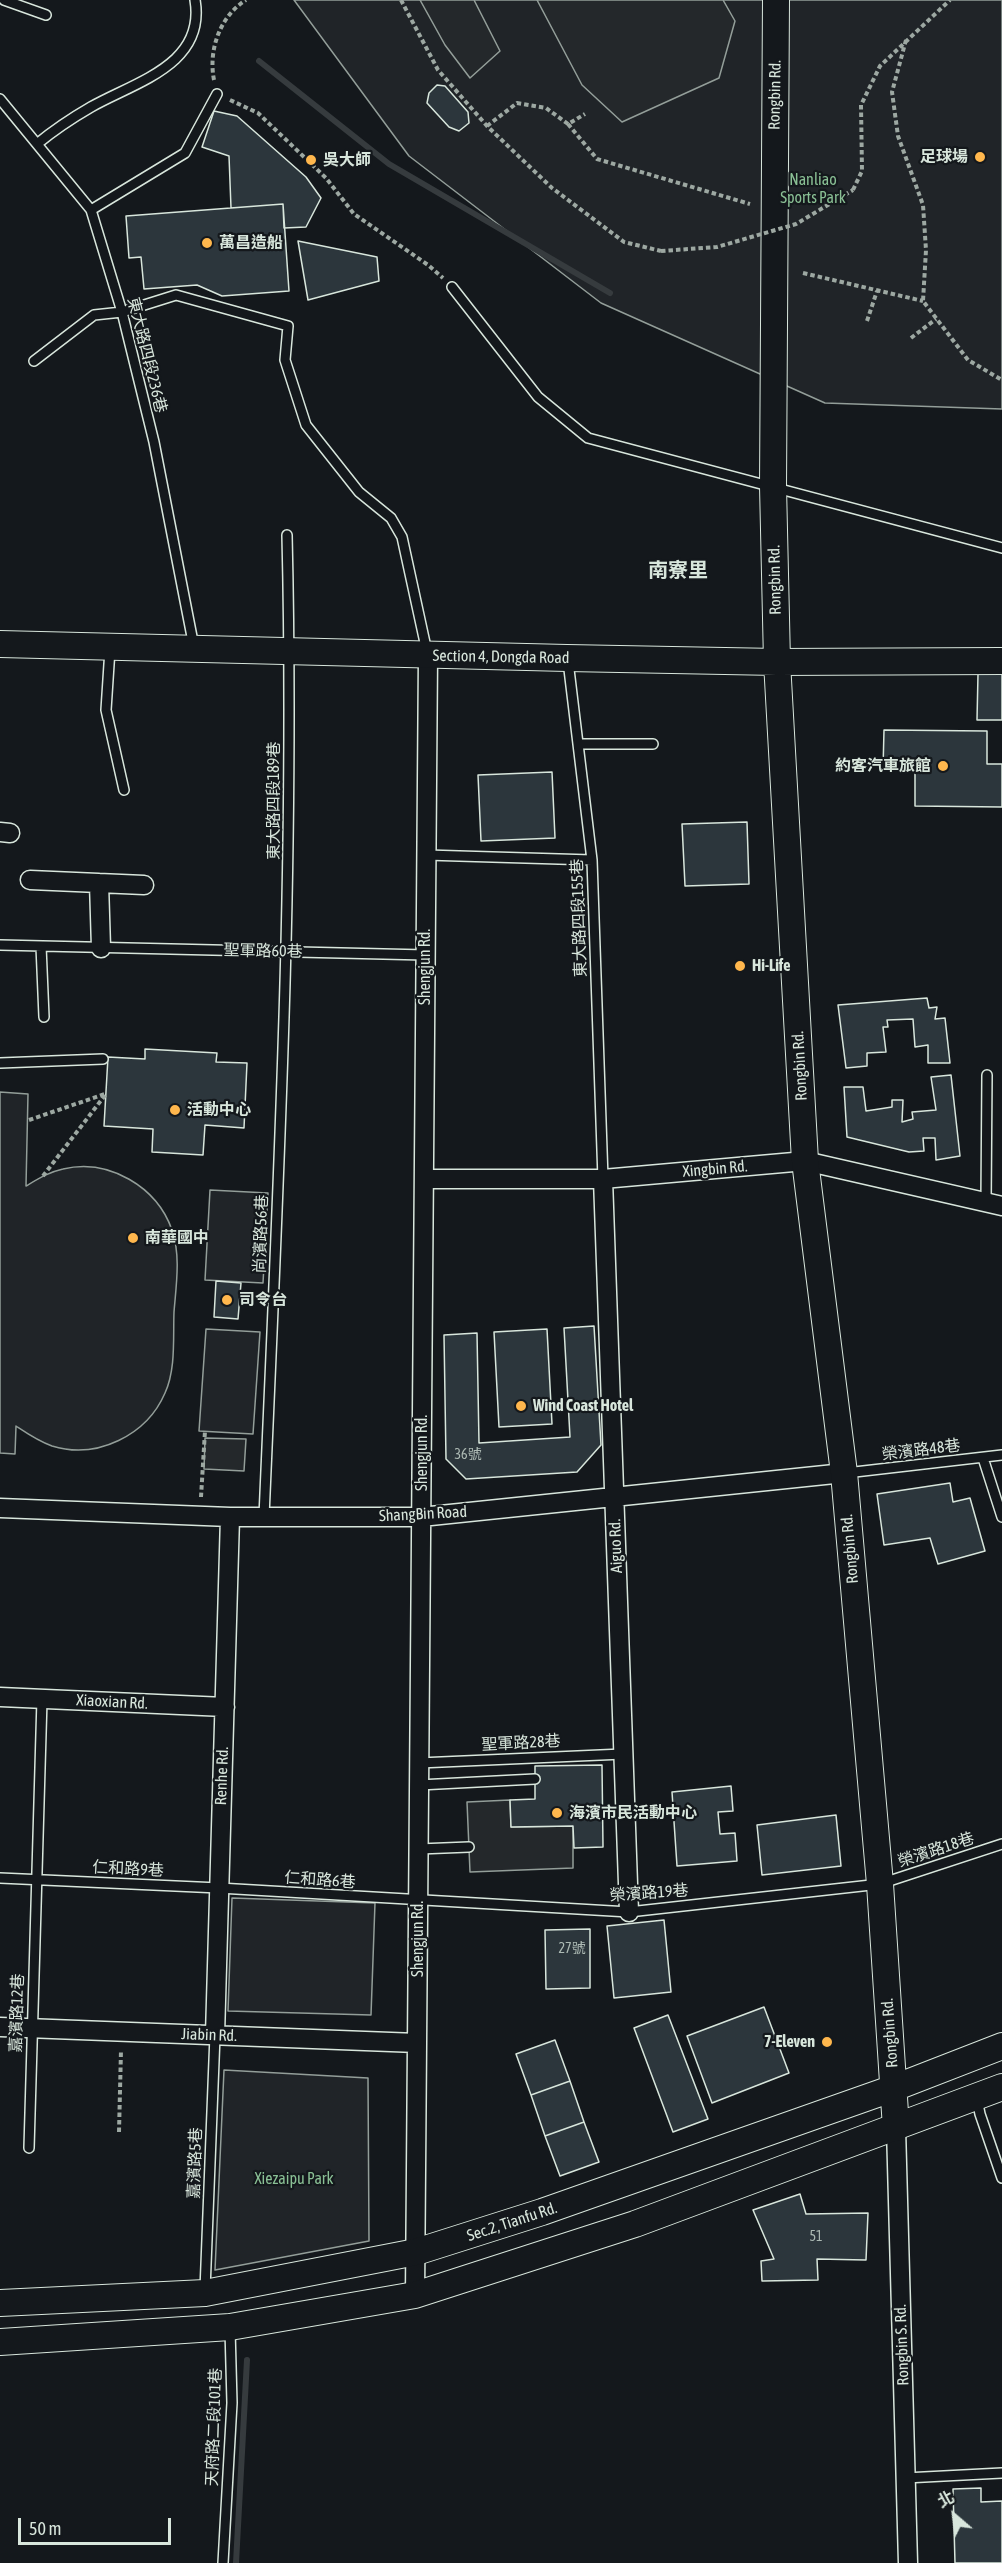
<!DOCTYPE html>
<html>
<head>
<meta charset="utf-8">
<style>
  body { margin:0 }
  #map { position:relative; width:1002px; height:2563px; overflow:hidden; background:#14181c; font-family:"Asap Condensed","Noto Sans TC",sans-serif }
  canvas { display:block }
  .north { position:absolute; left:924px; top:2485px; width:60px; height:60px; -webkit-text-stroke:4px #14181c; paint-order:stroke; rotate:332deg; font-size:16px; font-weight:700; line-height:24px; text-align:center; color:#d8e6dc }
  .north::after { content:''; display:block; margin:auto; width:21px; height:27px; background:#d8e6dc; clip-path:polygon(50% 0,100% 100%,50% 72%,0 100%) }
  .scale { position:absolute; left:18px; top:2518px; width:153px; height:27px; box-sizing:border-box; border:3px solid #d8e6dc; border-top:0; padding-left:8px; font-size:18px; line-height:21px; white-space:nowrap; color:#d8e6dc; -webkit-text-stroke:4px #14181c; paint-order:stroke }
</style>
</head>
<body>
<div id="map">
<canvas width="1002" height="2563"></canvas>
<div class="north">北</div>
<div class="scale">50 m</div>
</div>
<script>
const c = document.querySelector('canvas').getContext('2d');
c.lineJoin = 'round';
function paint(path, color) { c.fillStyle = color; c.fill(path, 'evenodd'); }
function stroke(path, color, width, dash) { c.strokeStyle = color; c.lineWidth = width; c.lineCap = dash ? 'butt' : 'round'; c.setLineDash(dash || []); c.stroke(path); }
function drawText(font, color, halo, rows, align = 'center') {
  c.font = font + ' "Asap Condensed","Noto Sans TC",sans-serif'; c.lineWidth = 4.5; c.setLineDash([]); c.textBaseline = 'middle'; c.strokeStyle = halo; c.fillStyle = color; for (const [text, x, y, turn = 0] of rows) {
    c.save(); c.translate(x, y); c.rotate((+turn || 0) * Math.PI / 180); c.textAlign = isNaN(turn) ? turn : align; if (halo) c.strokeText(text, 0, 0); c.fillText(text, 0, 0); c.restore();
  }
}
const green = new Path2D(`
  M 294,0 L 1002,0 L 1002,409 L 825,403 L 601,303 L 409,156 Z
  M 0,1092 L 28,1094 L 26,1186 C 38,1179 49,1172 63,1169 C 109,1158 157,1187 172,1230 C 181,1256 176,1286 174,1312 C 173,1338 176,1369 165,1393 C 147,1435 97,1460 52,1446 C 38,1441 28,1434 16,1426 L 15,1454 L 0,1453 Z
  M 210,1190 L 268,1193 L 263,1283 L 205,1280 Z
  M 206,1329 L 260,1332 L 253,1434 L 199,1431 Z
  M 232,1898 L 375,1903 L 371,2015 L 228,2011 Z
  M 224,2070 L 368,2078 L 369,2241 L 215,2270 Z`);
const parking = new Path2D(`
  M 420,0 L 474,0 L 500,51 L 470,78 L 445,45 Z
  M 537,0 L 723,0 L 735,21 L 719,78 L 622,122 L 582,85 Z
  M 205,1438 L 246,1439 L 244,1471 L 204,1469 Z
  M 510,1800 L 511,1827 L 573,1826 L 573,1868 L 470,1872 L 467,1802 Z`);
const stream = new Path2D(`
  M 259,61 L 389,164 L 610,293
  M 236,2563 L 247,2360`);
const building = new Path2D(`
  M 437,85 L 445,86 L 468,112 L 469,123 L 459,131 L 449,127 L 427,103 L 429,93 Z
  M 214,111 L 237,116 L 306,177 L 321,198 L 306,227 L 284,228 L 283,204 L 231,208 L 229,156 L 202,147 Z
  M 283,204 L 289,291 L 222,296 L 197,285 L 144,289 L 141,257 L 129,258 L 126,216 Z
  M 298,241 L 377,257 L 379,281 L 308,300 Z
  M 978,674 L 1002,674 L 1002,720 L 977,720 Z
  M 884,730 L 987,731 L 987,764 L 1002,764 L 1002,807 L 915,806 L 915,769 L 883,769 Z
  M 552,772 L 555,838 L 481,841 L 478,775 Z
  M 747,822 L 749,884 L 685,886 L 682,824 Z
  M 927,998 L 929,1008 L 937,1007 L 935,1019 L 945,1018 L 950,1063 L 928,1063 L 928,1045 L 915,1047 L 913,1019 L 887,1020 L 888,1027 L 883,1027 L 886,1052 L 867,1053 L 867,1066 L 846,1068 L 838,1005 Z
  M 145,1049 L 217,1053 L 216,1062 L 247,1063 L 244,1128 L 205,1125 L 203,1155 L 152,1152 L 153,1129 L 104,1126 L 108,1057 L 145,1059 Z
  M 951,1075 L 960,1156 L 936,1160 L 935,1138 L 923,1138 L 924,1151 L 909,1152 L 847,1137 L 844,1087 L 863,1087 L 866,1111 L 892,1107 L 892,1100 L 903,1100 L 902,1122 L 913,1119 L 912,1112 L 936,1110 L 931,1077 Z
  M 216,1281 L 241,1283 L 238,1319 L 214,1317 Z
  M 594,1326 L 601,1445 L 577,1472 L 466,1479 L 446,1459 L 444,1335 L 477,1333 L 479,1443 L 570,1437 L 564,1328 Z
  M 547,1329 L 552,1424 L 499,1427 L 494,1332 Z
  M 950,1483 L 953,1502 L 970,1498 L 985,1551 L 938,1564 L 930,1538 L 884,1545 L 877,1494 Z
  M 602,1765 L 603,1847 L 574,1848 L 573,1826 L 511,1827 L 510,1800 L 535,1799 L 535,1766 Z
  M 731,1786 L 733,1811 L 718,1812 L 720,1834 L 735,1833 L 737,1861 L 677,1866 L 672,1792 Z
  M 836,1815 L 841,1866 L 762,1875 L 757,1825 Z
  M 664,1920 L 671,1992 L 614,1998 L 607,1926 Z
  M 590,1929 L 590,1988 L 546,1989 L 545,1930 Z
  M 764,2007 L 789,2073 L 712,2103 L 687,2036 Z
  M 668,2015 L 708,2119 L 673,2132 L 634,2028 Z
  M 555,2040 L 570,2081 L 531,2095 L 516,2054 Z
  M 570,2081 L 584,2122 L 545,2136 L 531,2095 Z
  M 584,2122 L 599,2162 L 560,2176 L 545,2136 Z
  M 800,2194 L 806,2214 L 868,2213 L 866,2260 L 817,2259 L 818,2280 L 762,2281 L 761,2261 L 774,2259 L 753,2210 Z
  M 981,2488 L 981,2502 L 1002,2501 L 1002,2563 L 955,2563 L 953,2489 Z`);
const path = new Path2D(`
  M 401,0 L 438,70 L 487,126 L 552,188 L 624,242 L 661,251
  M 906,40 L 892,92 L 898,136 L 923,205 L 926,250 L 923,301 L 968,360 L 1002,380
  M 214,80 C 208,50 220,16 246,0
  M 230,100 L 258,113 L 326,178 L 354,214 L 428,265 L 443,278
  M 568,124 L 597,159 L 750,204
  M 487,126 L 517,103 L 546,108 L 568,124 L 585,114
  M 853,190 L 862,171 L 861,105 L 880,66 L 950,0
  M 803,273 L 923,301
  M 867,321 L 877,291
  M 911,338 L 936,319
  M 29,1120 L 105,1094
  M 43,1176 L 106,1094
  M 201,1497 L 205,1431
  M 119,2132 L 121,2050`);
const lane = new Path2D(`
  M 4,0 L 46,15
  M 0,99 L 91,210 L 122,312 L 154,442 L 194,647
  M 37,144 C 54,130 72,118 91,107 C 135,82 206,65 195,0
  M 91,210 L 185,153 L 217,94
  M 452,287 L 538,397 L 588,438 L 1002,548
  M 34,361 L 94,315 L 122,312 L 176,295 L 288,326 L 285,360 L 306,425 L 359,492 L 391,518 L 402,537 L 427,652
  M 110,649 L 106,710 L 124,790
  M 568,661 L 592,860 L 603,1179
  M 578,744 L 653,744
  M 426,855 L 592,860
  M 0,945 L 426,955
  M 41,946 L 44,1017
  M 0,1063 L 103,1059
  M 986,1202 L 987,1075
  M 983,1458 L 1002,1517
  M 846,1473 L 1002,1455
  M 264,1517 C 278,1190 295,863 287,535
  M 419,1763 L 623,1754
  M 419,1785 L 535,1779
  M 419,1849 L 469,1847
  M 0,1878 L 219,1888 L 629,1912 L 880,1884 L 1002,1844
  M 977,2099 L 980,2114 L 1002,2178
  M 29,2148 L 42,1699
  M 205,2290 L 215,2035
  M 905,2478 L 1002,2473
  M 223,2563 L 232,2403 L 230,2329`);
const street = new Path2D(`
  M 0,832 L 10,833
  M 30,880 L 144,885
  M 99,883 L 101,948
  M 424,1179 L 603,1179 L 805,1161 L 1002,1206
  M 603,1179 L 629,1912
  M 0,1508 L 230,1517 L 421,1517 L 844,1473
  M 0,1697 L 225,1707
  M 0,2027 L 417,2043
  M 215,2035 L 230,1517
  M 896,2128 L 908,2563
  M 415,2295 L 428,655`);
const secondary = new Path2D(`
  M 776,0 L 773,486 L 777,662 L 805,1161 L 844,1473 L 880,1884 L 896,2128
  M 0,644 L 567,658 L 777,662 L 1002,661
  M 0,2303 L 205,2293 L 416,2252 L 542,2212 L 894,2088 L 1002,2046
  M 0,2342 L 230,2327 L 415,2295 L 635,2224 L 1002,2087`);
const pathBridge = new Path2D(`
  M 661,251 L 717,247 L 796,224 L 853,190`);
const markers = [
  [980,157,6,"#ffb74d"],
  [311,160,6,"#ffb74d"],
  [207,243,6,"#ffb74d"],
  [943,766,6,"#ffb74d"],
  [740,966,6,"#ffb74d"],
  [175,1110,6,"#ffb74d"],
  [133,1238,6,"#ffb74d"],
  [227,1300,6,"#ffb74d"],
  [521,1406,6,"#ffb74d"],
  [557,1813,6,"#ffb74d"],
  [827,2042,6,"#ffb74d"]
];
const numberNames = [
  ["36號",468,1455],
  ["27號",572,1949],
  ["51",816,2237]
];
const streetNames = [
  ["Rongbin Rd.",775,95,-89],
  ["東大路四段236巷",147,355,76],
  ["Rongbin Rd.",775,580,-91],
  ["Section 4, Dongda Road",501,657,1],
  ["東大路四段189巷",274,801,-90],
  ["東大路四段155巷",579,918,-92],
  ["聖軍路60巷",263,951,1],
  ["Shengjun Rd.",425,967,-90],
  ["Rongbin Rd.",800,1066,-93],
  ["Xingbin Rd.",715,1169,-5],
  ["尚濱路56巷",261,1234,-88],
  ["榮濱路48巷",921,1450,-7],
  ["Shengjun Rd.",422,1453,-90],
  ["ShangBin Road",423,1514,-3],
  ["Aiguo Rd.",616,1546,-92],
  ["Rongbin Rd.",850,1549,-95],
  ["Xiaoxian Rd.",112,1702,3],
  ["聖軍路28巷",521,1743,-3],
  ["Renhe Rd.",222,1776,-88],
  ["榮濱路18巷",936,1850,-18],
  ["仁和路9巷",128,1869,3],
  ["仁和路6巷",320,1880,4],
  ["榮濱路19巷",649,1893,-4],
  ["Shengjun Rd.",418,1939,-90],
  ["嘉濱路12巷",17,2013,-88],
  ["Rongbin Rd.",890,2033,-94],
  ["Jiabin Rd.",209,2035,2],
  ["嘉濱路5巷",195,2163,-88],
  ["Sec.2, Tianfu Rd.",512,2222,-18],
  ["Rongbin S. Rd.",902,2345,-92],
  ["天府路二段101巷",214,2427,-88]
];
const poiNames = [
  ["足球場",968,157,"right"],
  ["吳大師",323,160],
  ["萬昌造船",219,243],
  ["約客汽車旅館",931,766,"right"],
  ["Hi-Life",752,966],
  ["活動中心",187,1110],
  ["南華國中",145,1238],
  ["司令台",239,1300],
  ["Wind Coast Hotel",533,1406],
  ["海濱市民活動中心",569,1813],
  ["7-Eleven",815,2042,"right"]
];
const parkNames = [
  ["Nanliao",813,180],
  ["Sports Park",813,198],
  ["Xiezaipu Park",294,2179]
];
const quarterNames = [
  ["南寮里",678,571]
];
paint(green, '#202428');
stroke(green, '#939e99', 1.5);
paint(parking, '#24282b');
stroke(parking, '#939e99', 1.5);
stroke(stream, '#363b3e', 6);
paint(building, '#2c363c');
stroke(building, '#d8e6dc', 1.5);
stroke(lane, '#d8e6dc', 12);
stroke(street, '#d8e6dc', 21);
stroke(secondary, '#d8e6dc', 28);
stroke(path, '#9da8a2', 4, [4.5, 3]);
stroke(lane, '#14181c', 9);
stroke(street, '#14181c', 18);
stroke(secondary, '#14181c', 26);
stroke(pathBridge, '#9da8a2', 4, [4.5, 3]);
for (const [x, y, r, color] of markers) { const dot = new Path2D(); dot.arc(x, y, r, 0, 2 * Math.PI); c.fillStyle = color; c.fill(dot); stroke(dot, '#14181c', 2); }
drawText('14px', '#adbab4', null, numberNames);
drawText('16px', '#d8e6dc', '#14181c', streetNames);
drawText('bold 16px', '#d8e6dc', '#14181c', poiNames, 'left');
drawText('16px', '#8ac095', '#14181c', parkNames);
drawText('bold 20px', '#d8e6dc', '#14181c', quarterNames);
</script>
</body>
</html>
